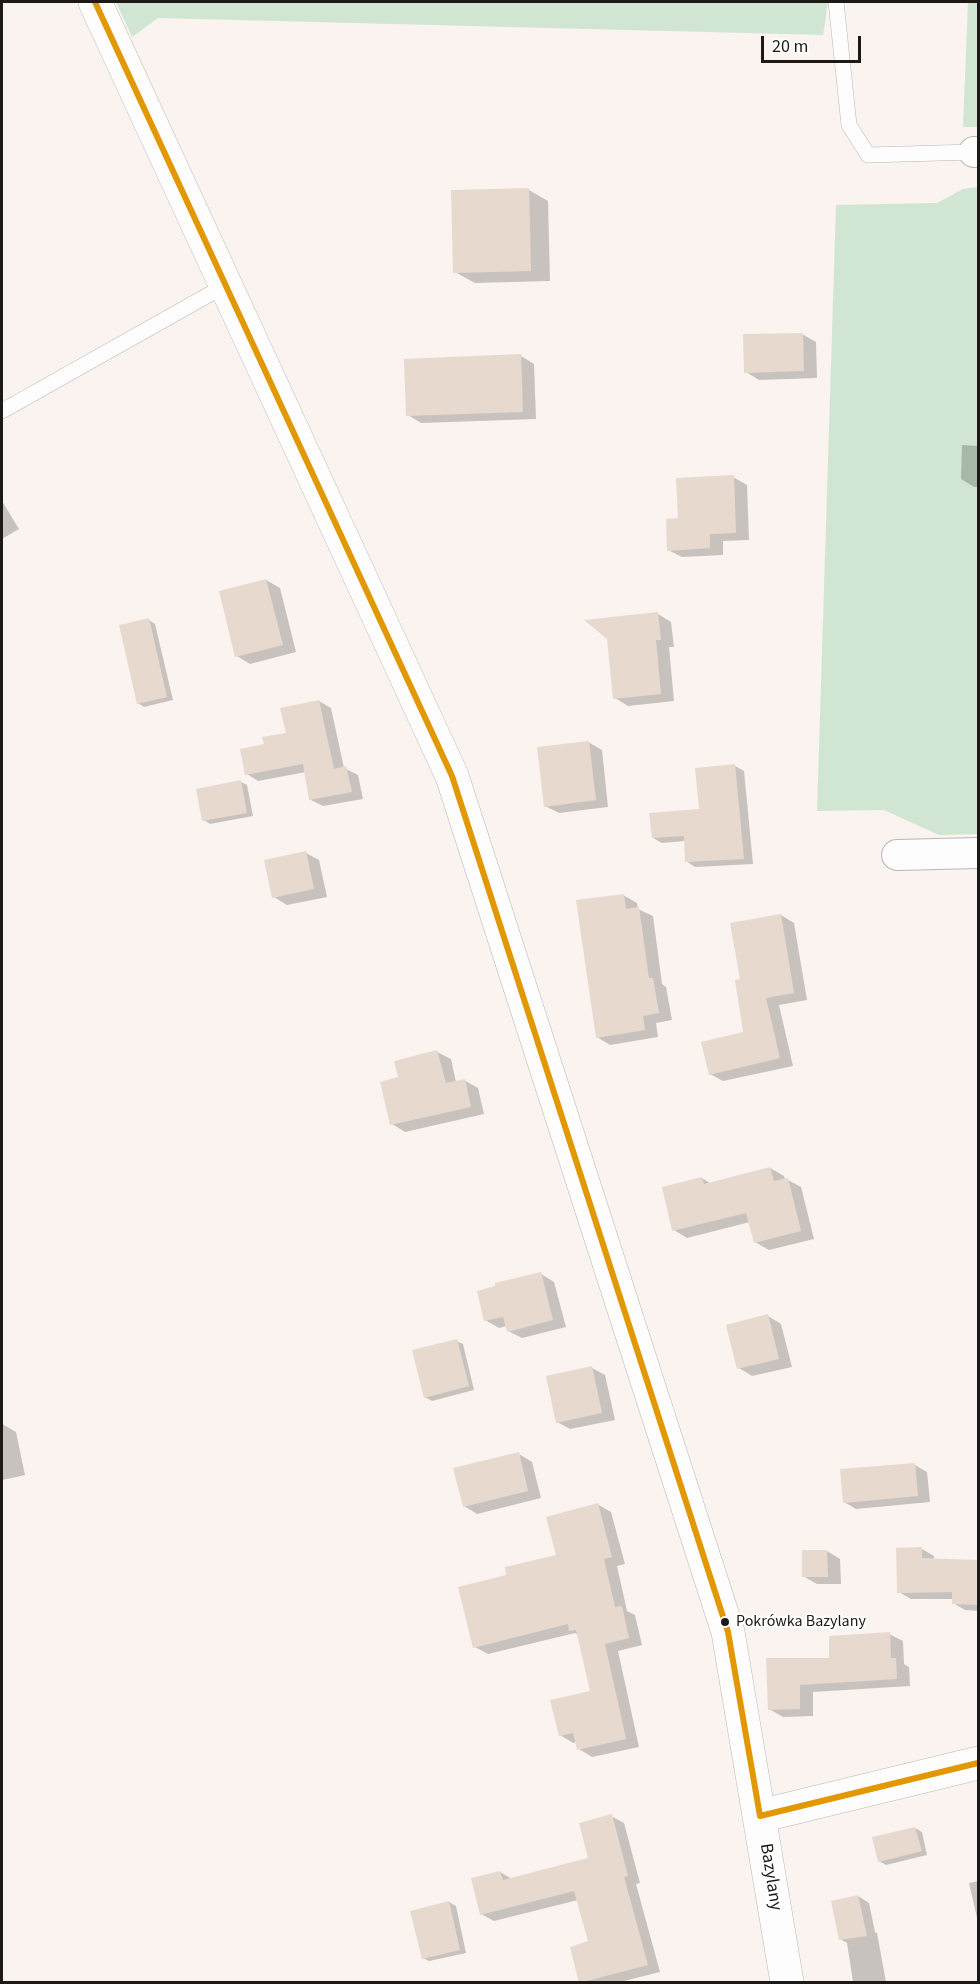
<!DOCTYPE html>
<html>
<head>
<meta charset="utf-8">
<style>
  body { margin:0 }
  #map { position:relative; width:980px; height:1984px; overflow:hidden; background:#faf3ef; font-family:"Source Sans 3",sans-serif }
  canvas { display:block }
  .frame { position:absolute; inset:0; border:3px solid #1d1916; pointer-events:none }
  .scale { position:absolute; left:761px; top:36px; width:100px; height:27px; box-sizing:border-box; border:3px solid #1d1916; border-top:0; padding-left:8px; font-size:18px; line-height:21px; white-space:nowrap; color:#1d1916; -webkit-text-stroke:4px #fff; paint-order:stroke }
</style>
</head>
<body>
<div id="map">
<canvas width="980" height="1984"></canvas>
<div class="frame"></div>
<div class="scale">20 m</div>
</div>
<script>
const c = document.querySelector('canvas').getContext('2d');
c.lineJoin = 'round';
function paint(path, color) { c.fillStyle = color; c.fill(path, 'evenodd'); }
function stroke(path, color, width, dash) { c.strokeStyle = color; c.lineWidth = width; c.lineCap = dash ? 'butt' : 'round'; c.setLineDash(dash || []); c.stroke(path); }
function drawText(font, color, halo, rows, align = 'center') {
  c.font = font + ' "Source Sans 3",sans-serif'; c.lineWidth = 4.5; c.setLineDash([]); c.textBaseline = 'middle'; c.strokeStyle = halo; c.fillStyle = color; for (const [text, x, y, turn = 0] of rows) {
    c.save(); c.translate(x, y); c.rotate((+turn || 0) * Math.PI / 180); c.textAlign = isNaN(turn) ? turn : align; if (halo) c.strokeText(text, 0, 0); c.fillText(text, 0, 0); c.restore();
  }
}
const green = new Path2D(`
  M 116,2 L 828,2 L 823,35 L 158,18 L 132,37 Z
  M 968,2 L 978,2 L 978,127 L 963,127 Z
  M 978,187 L 978,834 L 939,835 L 884,810 L 817,811 L 836,205 L 937,203 L 963,189 Z`);
const shadow = new Path2D(`
  M 529,190 L 548,201 L 550,281 L 475,283 L 455,272 Z
  M 802,334 L 816,342 L 817,378 L 759,380 L 746,372 Z
  M 521,356 L 534,364 L 536,419 L 421,423 L 408,415 Z
  M 962,445 L 978,446 L 978,487 L 974,487 L 961,479 Z
  M 733,477 L 747,485 L 749,540 L 723,541 L 723,555 L 682,557 L 668,550 L 680,520 Z
  M 2,501 L 19,529 L 2,539 Z
  M 266,580 L 280,588 L 296,652 L 250,664 L 237,656 Z
  M 658,614 L 671,622 L 674,647 L 669,647 L 674,701 L 628,706 L 615,698 Z
  M 149,620 L 155,624 L 173,700 L 144,707 L 138,703 Z
  M 319,701 L 331,708 L 344,768 L 358,775 L 363,799 L 323,806 L 311,800 L 306,772 L 258,781 L 247,774 L 265,745 L 287,734 Z
  M 588,742 L 602,750 L 608,807 L 559,813 L 545,806 Z
  M 735,766 L 744,771 L 753,864 L 695,867 L 686,861 L 685,841 L 662,843 L 653,838 L 701,810 Z
  M 241,782 L 247,785 L 253,816 L 210,824 L 204,820 Z
  M 306,853 L 319,860 L 327,897 L 287,905 L 274,897 Z
  M 623,895 L 637,903 L 638,909 L 653,916 L 662,984 L 666,987 L 672,1020 L 656,1023 L 658,1037 L 610,1045 L 597,1037 Z
  M 781,915 L 794,923 L 807,1000 L 779,1005 L 793,1066 L 723,1081 L 710,1074 L 745,1034 L 742,980 Z
  M 437,1052 L 451,1059 L 456,1082 L 464,1080 L 478,1088 L 484,1114 L 405,1132 L 392,1124 L 400,1078 Z
  M 770,1168 L 784,1176 L 785,1180 L 788,1180 L 801,1187 L 814,1239 L 769,1250 L 755,1242 L 750,1222 L 687,1238 L 674,1230 L 702,1178 L 711,1184 Z
  M 541,1274 L 554,1282 L 566,1327 L 522,1338 L 508,1331 L 507,1326 L 499,1328 L 485,1320 Z
  M 768,1316 L 781,1324 L 792,1367 L 752,1376 L 739,1368 Z
  M 456,1341 L 463,1344 L 474,1390 L 432,1401 L 425,1397 Z
  M 592,1368 L 605,1375 L 615,1420 L 570,1429 L 557,1422 Z
  M 2,1424 L 16,1432 L 25,1475 L 2,1480 Z
  M 519,1454 L 532,1462 L 541,1498 L 477,1514 L 464,1506 Z
  M 915,1465 L 927,1472 L 930,1502 L 856,1509 L 844,1502 Z
  M 597,1504 L 611,1512 L 625,1564 L 617,1566 L 627,1611 L 635,1615 L 642,1645 L 618,1651 L 639,1747 L 592,1757 L 579,1749 L 577,1742 L 573,1743 L 560,1735 L 592,1692 L 578,1635 L 575,1633 L 488,1654 L 475,1647 L 508,1576 L 558,1556 Z
  M 922,1549 L 934,1556 L 934,1560 L 978,1562 L 978,1611 L 965,1610 L 953,1603 L 953,1599 L 911,1599 L 899,1592 Z
  M 827,1551 L 840,1559 L 841,1584 L 817,1584 L 803,1576 Z
  M 889,1634 L 903,1641 L 904,1664 L 909,1667 L 910,1686 L 813,1692 L 813,1716 L 783,1717 L 769,1709 L 831,1659 Z
  M 611,1816 L 624,1823 L 640,1883 L 636,1884 L 660,1972 L 620,1982 L 581,1982 L 590,1942 L 578,1900 L 494,1921 L 481,1914 L 500,1872 L 512,1879 L 590,1859 Z
  M 915,1828 L 922,1832 L 927,1855 L 886,1865 L 879,1861 Z
  M 978,1881 L 978,1922 L 969,1883 Z
  M 858,1896 L 869,1903 L 875,1932 L 877,1933 L 886,1982 L 853,1982 L 847,1943 L 840,1939 Z
  M 449,1902 L 456,1906 L 466,1953 L 429,1961 L 423,1958 Z`);
const building = new Path2D(`
  M 529,188 L 531,271 L 453,273 L 451,190 Z
  M 803,333 L 804,371 L 744,373 L 743,334 Z
  M 521,354 L 523,412 L 406,416 L 404,359 Z
  M 734,475 L 736,533 L 710,534 L 710,548 L 667,551 L 666,519 L 678,518 L 676,478 Z
  M 266,579 L 283,645 L 235,657 L 219,591 Z
  M 658,612 L 661,640 L 656,640 L 661,694 L 613,699 L 607,639 L 584,620 Z
  M 149,618 L 167,697 L 137,704 L 119,625 Z
  M 319,700 L 334,769 L 346,766 L 352,792 L 309,800 L 303,764 L 245,775 L 240,749 L 264,744 L 262,737 L 286,733 L 280,708 Z
  M 589,741 L 596,800 L 544,807 L 537,747 Z
  M 735,764 L 744,859 L 685,862 L 684,836 L 652,838 L 649,813 L 699,809 L 695,768 Z
  M 241,780 L 247,813 L 202,821 L 196,789 Z
  M 306,851 L 314,889 L 272,898 L 264,860 Z
  M 624,894 L 626,909 L 639,907 L 649,978 L 653,978 L 659,1013 L 643,1016 L 645,1030 L 596,1038 L 576,900 Z
  M 781,914 L 794,993 L 766,998 L 780,1058 L 709,1075 L 701,1042 L 743,1032 L 735,980 L 740,979 L 730,923 Z
  M 437,1050 L 446,1083 L 465,1079 L 471,1107 L 390,1125 L 380,1082 L 398,1077 L 394,1061 Z
  M 770,1167 L 774,1181 L 788,1178 L 801,1231 L 754,1243 L 746,1213 L 672,1231 L 662,1187 L 702,1177 L 704,1184 Z
  M 541,1272 L 553,1320 L 507,1332 L 503,1317 L 484,1321 L 477,1291 L 495,1286 L 495,1283 Z
  M 768,1314 L 779,1359 L 737,1369 L 726,1325 Z
  M 457,1339 L 469,1386 L 424,1398 L 412,1350 Z
  M 592,1366 L 602,1413 L 556,1423 L 546,1376 Z
  M 519,1452 L 528,1491 L 463,1507 L 453,1468 Z
  M 915,1463 L 918,1496 L 843,1503 L 840,1469 Z
  M 598,1503 L 612,1557 L 604,1559 L 615,1607 L 622,1606 L 629,1638 L 605,1644 L 626,1739 L 577,1750 L 573,1733 L 559,1736 L 550,1700 L 590,1691 L 576,1630 L 569,1631 L 568,1624 L 473,1648 L 458,1587 L 506,1575 L 505,1567 L 556,1555 L 546,1517 Z
  M 922,1547 L 922,1558 L 978,1560 L 978,1605 L 952,1604 L 952,1592 L 897,1593 L 896,1548 Z
  M 802,1550 L 827,1550 L 828,1577 L 802,1577 Z
  M 890,1632 L 891,1658 L 896,1658 L 897,1679 L 800,1685 L 800,1709 L 768,1710 L 766,1658 L 829,1658 L 829,1636 Z
  M 612,1814 L 628,1876 L 624,1877 L 648,1965 L 579,1983 L 570,1947 L 588,1941 L 574,1891 L 480,1915 L 471,1878 L 500,1871 L 503,1880 L 588,1858 L 579,1823 Z
  M 915,1827 L 922,1851 L 878,1862 L 872,1837 Z
  M 858,1895 L 867,1936 L 839,1940 L 831,1901 Z
  M 449,1901 L 460,1950 L 422,1959 L 410,1911 Z`);
const service = new Path2D(`
  M 836,2 L 849,125 L 868,155 L 974,152
  M 2,411 L 226,285`);
const minor = new Path2D(`
  M 974,152 L 978,152
  M 897,855 L 978,853`);
const tertiary = new Path2D(`
  M 95,2 L 452,776 L 728,1632 L 787,1982
  M 760,1816 L 978,1763`);
const bus1 = new Path2D(`
  M 95,2 L 452,776 L 728,1632 L 760,1816 L 978,1763`);
const markers = [
  [725,1622,5,"#1d1916"]
];
const busNames = [
  ["Pokrówka Bazylany",736,1622]
];
const streetNames = [
  ["Bazylany",770,1877,81]
];
paint(green, '#d1e6d2');
paint(shadow, '#0003');
paint(building, '#e8d9cf');
stroke(service, '#bbb6b3', 16);
stroke(minor, '#bbb6b3', 32);
stroke(tertiary, '#bbb6b3', 34);
stroke(service, '#fefdfd', 15);
stroke(minor, '#fefdfd', 30);
stroke(tertiary, '#fefdfd', 33);
stroke(bus1, '#e19802', 6);
for (const [x, y, r, color] of markers) { const dot = new Path2D(); dot.arc(x, y, r, 0, 2 * Math.PI); c.fillStyle = color; c.fill(dot); stroke(dot, '#fff', 2); }
drawText('16px', '#1d1916', '#fff', busNames, 'left');
drawText('18px', '#1d1916', '#fff', streetNames);
</script>
</body>
</html>
